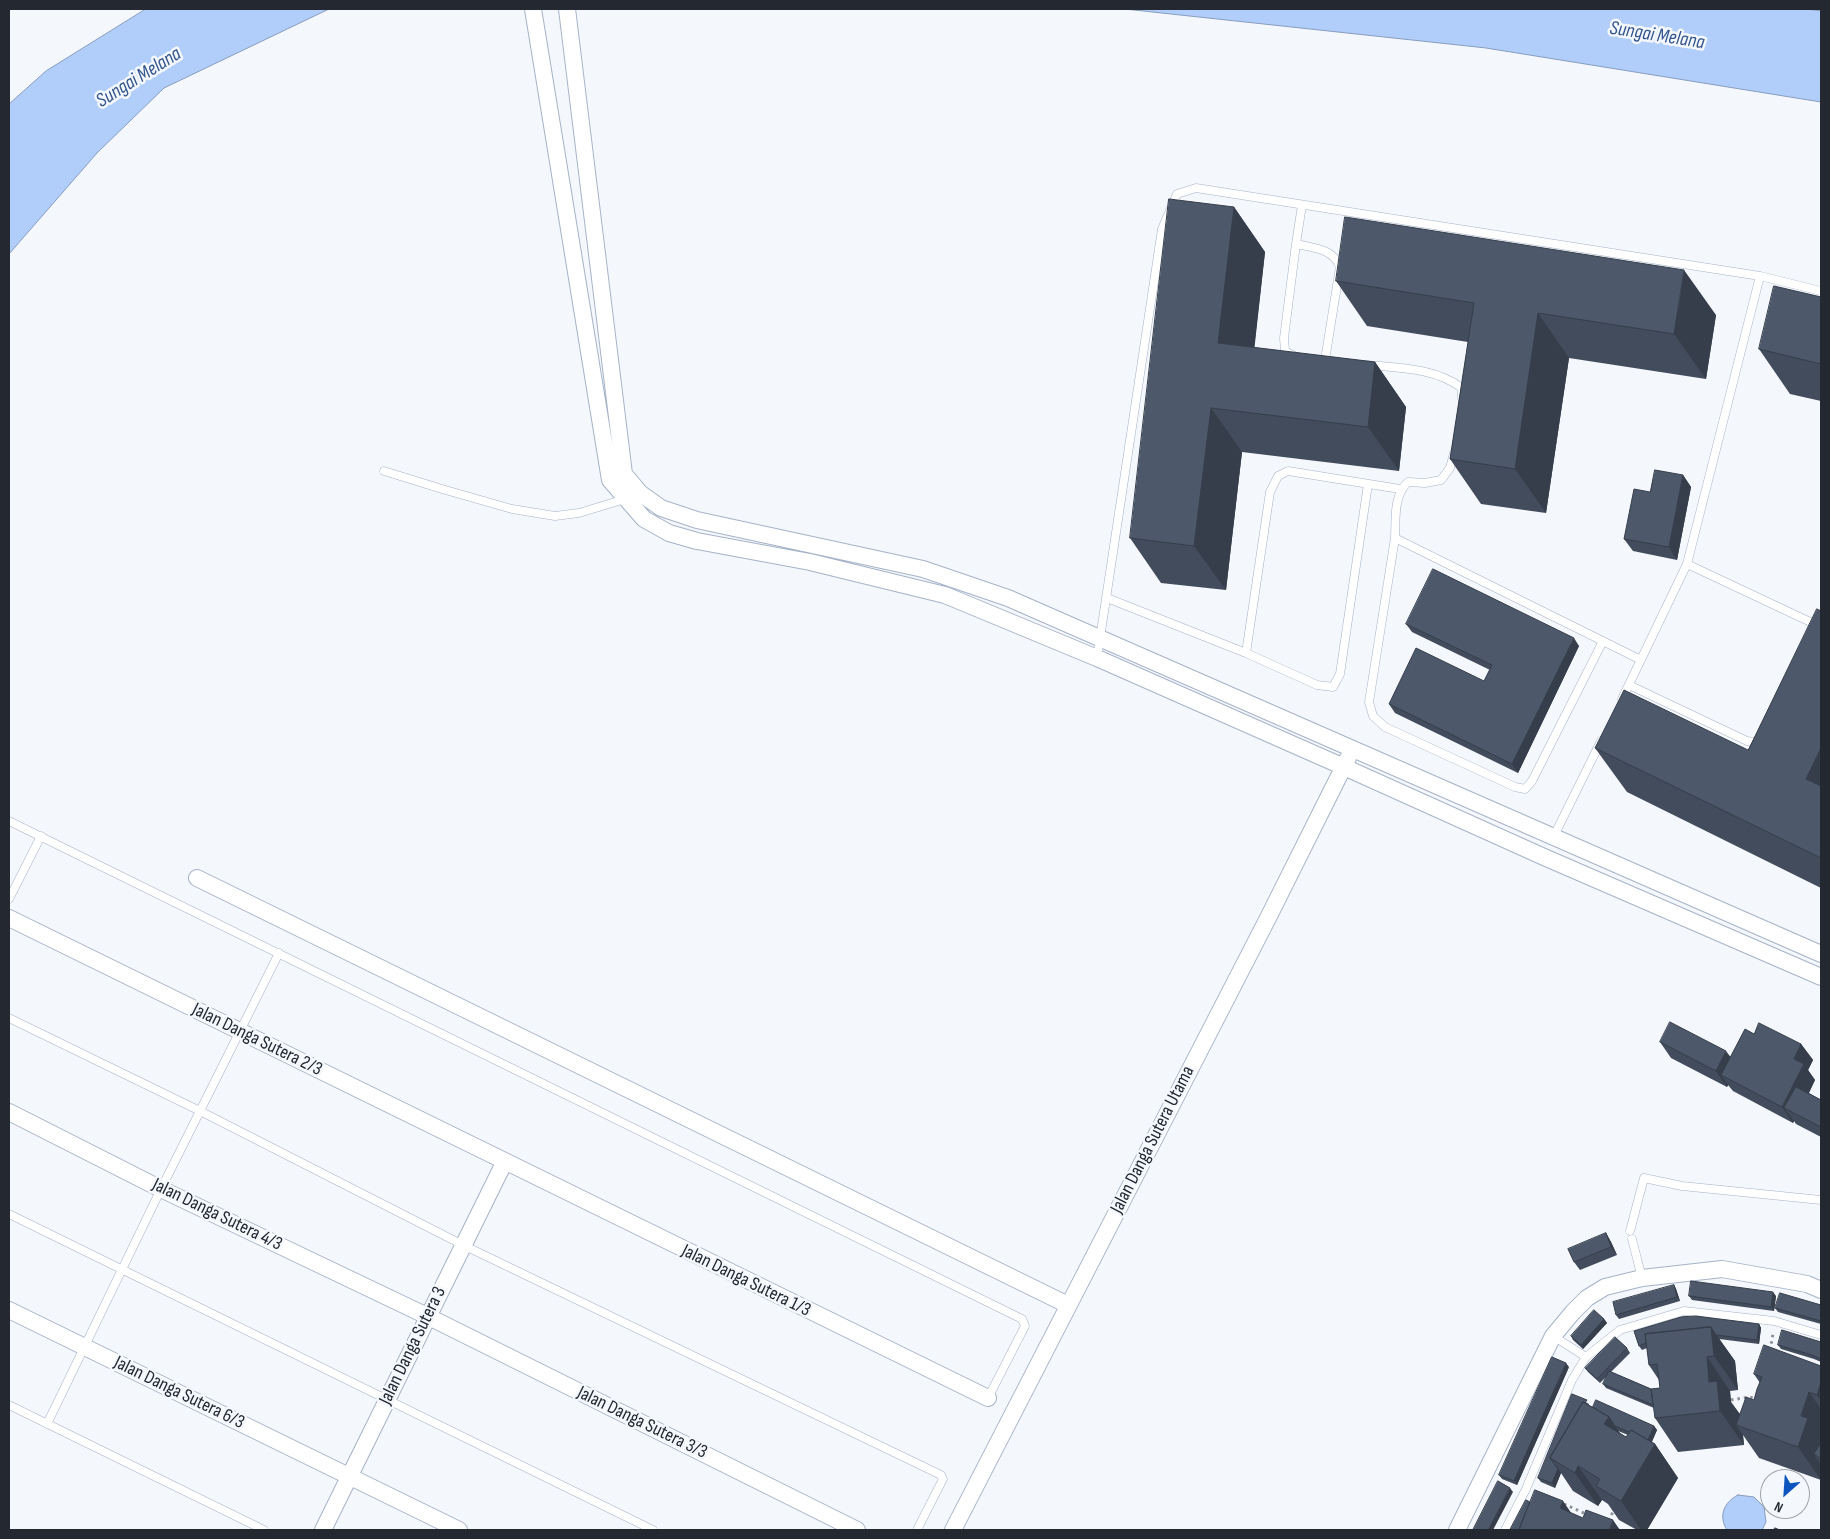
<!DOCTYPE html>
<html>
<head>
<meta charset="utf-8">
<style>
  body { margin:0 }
  #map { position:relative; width:1830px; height:1539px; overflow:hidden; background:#f4f7fb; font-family:"Sofia Sans Condensed",sans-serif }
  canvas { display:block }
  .frame { position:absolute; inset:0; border:10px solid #232831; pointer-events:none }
  .north { position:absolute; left:1760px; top:1469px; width:50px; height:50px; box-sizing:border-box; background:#f4f7fb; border:1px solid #a0a4aa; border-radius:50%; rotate:206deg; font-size:14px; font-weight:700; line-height:20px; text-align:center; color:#232831 }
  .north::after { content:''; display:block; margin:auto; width:18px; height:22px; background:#0c55bf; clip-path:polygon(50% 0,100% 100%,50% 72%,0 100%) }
</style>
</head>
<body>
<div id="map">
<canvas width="1830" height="1539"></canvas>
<div class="frame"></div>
<div class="north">N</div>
</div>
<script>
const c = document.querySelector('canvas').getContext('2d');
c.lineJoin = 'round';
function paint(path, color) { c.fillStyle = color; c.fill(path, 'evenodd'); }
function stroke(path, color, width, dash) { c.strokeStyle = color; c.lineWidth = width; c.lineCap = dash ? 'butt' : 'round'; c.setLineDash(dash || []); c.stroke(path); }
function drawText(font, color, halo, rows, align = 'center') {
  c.font = font + ' "Sofia Sans Condensed",sans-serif'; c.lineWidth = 5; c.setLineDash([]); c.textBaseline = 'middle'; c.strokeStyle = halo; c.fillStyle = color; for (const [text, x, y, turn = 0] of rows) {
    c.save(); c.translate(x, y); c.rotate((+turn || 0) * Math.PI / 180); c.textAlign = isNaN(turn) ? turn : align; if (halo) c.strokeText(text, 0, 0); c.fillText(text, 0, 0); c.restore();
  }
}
const water = new Path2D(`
  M 146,9 L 329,9 L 164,88 L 97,153 L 9,254 L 9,104 L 46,71 Z
  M 1125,9 L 1806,9 L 1821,11 L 1821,102 L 1486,48 Z
  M 1738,1495 L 1754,1497 L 1764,1507 L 1766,1522 L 1762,1530 L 1727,1530 C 1718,1516 1724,1502 1738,1495 Z`);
const path = new Path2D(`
  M 1770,1350 L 1773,1334
  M 1731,1400 L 1749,1397 L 1757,1399
  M 1564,1504 L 1588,1515
  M 1609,1521 L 1614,1509`);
const service = new Path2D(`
  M 1302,205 L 1296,244 C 1313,248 1333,248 1340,267 L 1325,360 L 1331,361
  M 1296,244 L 1284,338 L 1285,351 L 1296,357
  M 1760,276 L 1821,291
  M 1367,365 C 1400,368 1435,368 1462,388 L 1462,398
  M 1454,453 L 1450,468 L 1441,480 L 1425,483 L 1408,482 C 1393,496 1396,519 1395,538 L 1641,660
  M 384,471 L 442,489 L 512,509 L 555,516 L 579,513 L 625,499
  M 1395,538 L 1369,702 L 1373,716 L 1385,727 L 1515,787 L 1525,789 L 1532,781 L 1603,641
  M 1687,564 L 1821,627
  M 1107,598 L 1246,653 L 1270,492 L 1278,476 L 1288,471 L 1400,489
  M 1246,653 L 1317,685 L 1333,687 L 1340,674 L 1368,484
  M 1097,658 L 1162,229 L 1177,194 L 1196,188 L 1760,276 L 1687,564 L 1622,699
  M 1629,685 L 1747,741 L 1760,743
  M 9,821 L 1022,1319 L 1025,1326 L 988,1398
  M 1553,838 L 1601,741
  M 9,899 L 41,836
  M 9,1018 L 200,1111 L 463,1245 L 941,1475 L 943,1479 L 917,1530
  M 9,1214 L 653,1530
  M 1630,1231 L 1644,1178 L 1682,1186 L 1821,1200
  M 1632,1239 L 1642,1278
  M 1553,1336 L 1586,1357
  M 9,1405 L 264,1530
  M 47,1424 L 161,1189 L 279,953
  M 1505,1530 L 1526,1489 L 1572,1380 L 1586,1357 L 1620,1330 L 1684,1311 L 1774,1321 L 1821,1335`);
const minor = new Path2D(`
  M 533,9 L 610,480 L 644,519 L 669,533 L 697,541 L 810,562 L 945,595 L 1097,658 L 1344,767 L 1544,857 L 1821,977
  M 567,9 L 624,474 L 640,493 L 661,508 L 697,520 L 923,569 L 1008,598 L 1821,954
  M 197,878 L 1068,1305
  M 9,918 L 988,1398
  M 9,1112 L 161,1189 L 427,1316 L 857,1530
  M 9,1310 L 459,1530
  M 323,1530 L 504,1163
  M 953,1530 L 1268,918 L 1348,758
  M 1457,1530 L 1553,1336 L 1573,1312 L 1587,1298 L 1605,1287 L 1642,1278 L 1722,1269 L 1807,1284 L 1821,1290`);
const wall = new Path2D(`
  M 1234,207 L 1265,252 L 1254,348 L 1375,362 L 1406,407 L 1399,471 L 1242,452 L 1226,590 L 1161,583 L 1130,538 Z
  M 1336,281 L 1716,315 L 1706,379 L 1569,358 L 1546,513 L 1481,504 L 1450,459 L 1468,342 L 1367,326 Z
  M 1821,297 L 1821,401 L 1790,394 L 1759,349 Z
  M 1683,475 L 1691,487 L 1677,560 L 1633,551 L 1624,539 L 1650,492 Z
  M 1821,611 L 1821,888 L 1627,792 L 1595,748 L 1748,750 Z
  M 1406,624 L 1579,646 L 1518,773 L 1395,713 L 1389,704 L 1484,681 L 1490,670 L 1412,632 Z
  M 1754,1034 L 1801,1044 L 1813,1060 L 1808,1070 L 1815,1080 L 1809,1093 L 1821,1100 L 1821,1137 L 1796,1124 L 1794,1121 L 1793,1123 L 1733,1091 L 1728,1085 L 1727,1087 L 1671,1058 L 1660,1042 L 1731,1057 Z
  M 1606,1233 L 1611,1242 L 1617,1255 L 1580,1270 L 1574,1262 Z
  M 1674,1285 L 1676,1289 L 1680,1301 L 1619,1319 L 1616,1315 Z
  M 1689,1296 L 1776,1296 L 1774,1311 L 1692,1300 Z
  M 1821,1305 L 1821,1324 L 1778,1312 L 1775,1308 Z
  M 1604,1319 L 1607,1323 L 1583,1349 L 1573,1340 L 1571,1336 Z
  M 1759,1324 L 1761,1328 L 1759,1344 L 1719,1339 L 1735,1361 L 1738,1390 L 1730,1391 L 1731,1402 L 1740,1414 L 1754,1400 L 1760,1383 L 1754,1374 L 1821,1366 L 1821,1480 L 1759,1458 L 1743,1435 L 1744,1445 L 1678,1452 L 1655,1418 L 1654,1408 L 1606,1388 L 1603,1384 L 1607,1376 L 1600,1383 L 1588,1372 L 1585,1368 L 1627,1348 L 1630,1353 L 1611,1372 L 1651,1389 L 1660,1388 L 1659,1380 L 1649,1365 L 1647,1348 L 1642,1350 L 1639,1346 L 1634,1331 Z
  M 1821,1342 L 1821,1362 L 1814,1359 L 1781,1349 L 1778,1345 Z
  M 1569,1367 L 1517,1485 L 1502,1479 L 1499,1475 Z
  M 1572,1394 L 1589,1404 L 1589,1405 L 1593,1407 L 1654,1426 L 1657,1430 L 1652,1442 L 1655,1444 L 1678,1478 L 1647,1530 L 1637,1530 L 1619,1520 L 1608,1504 L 1602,1500 L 1598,1506 L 1573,1491 L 1561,1473 L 1555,1488 L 1541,1482 L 1538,1478 ZM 1618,1431 L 1628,1435 L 1626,1437 L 1620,1433 Z`);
const shadedWall = new Path2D(`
  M 1234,207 L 1265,252 L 1250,388 L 1218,343 Z
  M 1684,270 L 1716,315 L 1706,379 L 1674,334 Z
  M 1538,313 L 1569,358 L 1546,513 L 1515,469 Z
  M 1375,362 L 1406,407 L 1399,471 L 1368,427 Z
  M 1211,408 L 1242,452 L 1226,590 L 1194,546 Z
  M 1683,475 L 1691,487 L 1677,560 L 1669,547 Z
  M 1574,638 L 1579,646 L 1518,773 L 1512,764 Z
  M 1821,748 L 1821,800 L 1806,779 Z
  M 1801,1044 L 1813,1060 L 1808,1070 L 1815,1080 L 1798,1115 L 1784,1108 L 1794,1121 L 1793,1123 L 1782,1107 L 1794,1059 Z
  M 1726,1051 L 1738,1067 L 1721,1075 L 1728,1085 L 1727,1087 L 1716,1071 Z
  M 1606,1233 L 1611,1242 L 1617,1255 L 1611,1247 Z
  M 1674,1285 L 1676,1289 L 1680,1301 L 1677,1297 Z
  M 1773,1292 L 1776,1296 L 1774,1311 L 1771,1307 Z
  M 1604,1319 L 1607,1323 L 1583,1349 L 1581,1345 Z
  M 1759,1324 L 1761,1328 L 1759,1344 L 1757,1340 Z
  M 1711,1327 L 1735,1361 L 1738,1390 L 1714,1356 Z
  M 1707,1357 L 1730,1391 L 1731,1402 L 1740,1415 L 1736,1425 L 1743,1435 L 1744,1445 L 1720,1411 L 1709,1382 Z
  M 1566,1363 L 1569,1367 L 1517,1485 L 1514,1481 Z
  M 1821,1382 L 1821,1401 L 1817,1395 Z
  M 1809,1392 L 1821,1409 L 1821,1459 L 1814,1454 L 1821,1465 L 1821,1480 L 1798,1447 L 1801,1416 Z
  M 1609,1417 L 1632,1451 L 1604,1424 Z
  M 1654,1426 L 1657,1430 L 1650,1445 L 1648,1441 Z
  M 1655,1444 L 1678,1478 L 1647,1530 L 1641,1530 L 1621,1501 Z
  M 1578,1466 L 1602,1500 L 1598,1506 L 1575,1473 Z
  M 1558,1469 L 1561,1473 L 1555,1488 L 1552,1483 Z
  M 1510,1488 L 1513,1492 L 1493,1530 L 1488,1530 Z
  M 1563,1501 L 1583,1530 L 1560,1508 Z
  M 1613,1520 L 1620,1530 L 1609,1530 Z`);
const building = new Path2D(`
  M 1169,199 L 1234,207 L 1218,343 L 1375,362 L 1368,427 L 1211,408 L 1194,546 L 1130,538 Z
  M 1345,217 L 1684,270 L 1674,334 L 1538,313 L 1515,469 L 1450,459 L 1474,303 L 1336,281 Z
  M 1774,286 L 1821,297 L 1821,364 L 1759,349 Z
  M 1655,470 L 1683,475 L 1669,547 L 1624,539 L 1634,489 L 1650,492 Z
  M 1433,569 L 1574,638 L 1512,764 L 1389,704 L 1416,648 L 1484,681 L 1492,665 L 1406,624 Z
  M 1817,609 L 1821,611 L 1821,748 L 1806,779 L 1821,786 L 1821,858 L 1595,748 L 1624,690 L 1748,750 Z
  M 1670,1022 L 1726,1051 L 1716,1071 L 1660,1042 Z
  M 1759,1023 L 1801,1044 L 1794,1059 L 1804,1064 L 1782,1107 L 1721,1075 L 1745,1029 L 1754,1034 Z
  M 1796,1087 L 1821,1100 L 1821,1127 L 1784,1108 Z
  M 1606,1233 L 1611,1247 L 1574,1262 L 1568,1249 Z
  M 1691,1281 L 1773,1292 L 1771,1307 L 1689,1296 Z
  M 1674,1285 L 1677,1297 L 1616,1315 L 1613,1302 Z
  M 1780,1293 L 1821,1305 L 1821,1321 L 1775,1308 Z
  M 1594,1310 L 1604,1319 L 1581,1345 L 1571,1336 Z
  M 1696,1316 L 1759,1324 L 1757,1340 L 1716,1335 L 1711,1327 L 1645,1334 L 1646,1343 L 1639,1346 L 1634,1331 L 1681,1317 Z
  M 1711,1327 L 1714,1356 L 1707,1357 L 1709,1382 L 1717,1381 L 1720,1411 L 1655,1418 L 1651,1389 L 1660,1388 L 1657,1364 L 1649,1365 L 1645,1334 Z
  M 1782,1330 L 1821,1342 L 1821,1359 L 1812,1355 L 1778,1345 Z
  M 1615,1337 L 1627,1348 L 1597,1379 L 1585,1368 Z
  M 1764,1345 L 1821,1366 L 1821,1382 L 1817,1395 L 1809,1392 L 1801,1416 L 1808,1418 L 1798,1447 L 1736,1425 L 1746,1397 L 1754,1400 L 1757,1389 L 1762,1377 L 1754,1374 Z
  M 1552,1357 L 1566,1363 L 1514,1481 L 1499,1475 Z
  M 1609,1371 L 1651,1389 L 1653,1405 L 1603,1384 Z
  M 1572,1394 L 1587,1400 L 1585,1403 L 1583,1402 L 1550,1458 L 1558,1469 L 1552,1483 L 1538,1478 Z
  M 1596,1400 L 1654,1426 L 1648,1440 L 1631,1430 L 1629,1432 L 1615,1426 L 1609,1417 L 1593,1407 Z
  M 1583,1402 L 1609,1417 L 1604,1424 L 1626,1437 L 1631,1430 L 1655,1444 L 1621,1501 L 1596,1486 L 1600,1479 L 1578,1466 L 1575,1473 L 1550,1458 Z
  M 1821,1443 L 1821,1459 L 1814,1454 Z
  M 1498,1481 L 1510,1488 L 1488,1530 L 1473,1530 Z
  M 1535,1490 L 1563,1501 L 1560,1508 L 1583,1518 L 1586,1510 L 1613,1520 L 1609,1530 L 1519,1530 Z
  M 1526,1500 L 1530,1502 L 1519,1530 L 1510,1530 Z
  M 1775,1528 L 1780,1530 L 1774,1530 Z`);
const streetNames = [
  ["Jalan Danga Sutera 2/3",257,1040,26],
  ["Jalan Danga Sutera Utama",1153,1140,-63],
  ["Jalan Danga Sutera 4/3",217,1215,26],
  ["Jalan Danga Sutera 1/3",746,1281,26],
  ["Jalan Danga Sutera 3",413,1346,-64],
  ["Jalan Danga Sutera 6/3",179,1393,26],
  ["Jalan Danga Sutera 3/3",642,1423,26]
];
const waterNames = [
  ["Sungai Melana",1657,36,9],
  ["Sungai Melana",139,78,-32]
];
paint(water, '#b1cefb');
stroke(water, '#869cbe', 1);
stroke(service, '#a6b3c8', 9);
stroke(minor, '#a6b3c8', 18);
stroke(path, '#8c9097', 3, [2.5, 4]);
stroke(service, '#fff', 8);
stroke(minor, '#fff', 16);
paint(wall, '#424c5c');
paint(shadedWall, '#363e4b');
paint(building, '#4d586b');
stroke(building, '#363e4b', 1);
drawText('19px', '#232831', '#f4f7fb', streetNames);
drawText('italic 20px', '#33568e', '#f4f7fb', waterNames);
</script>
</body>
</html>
